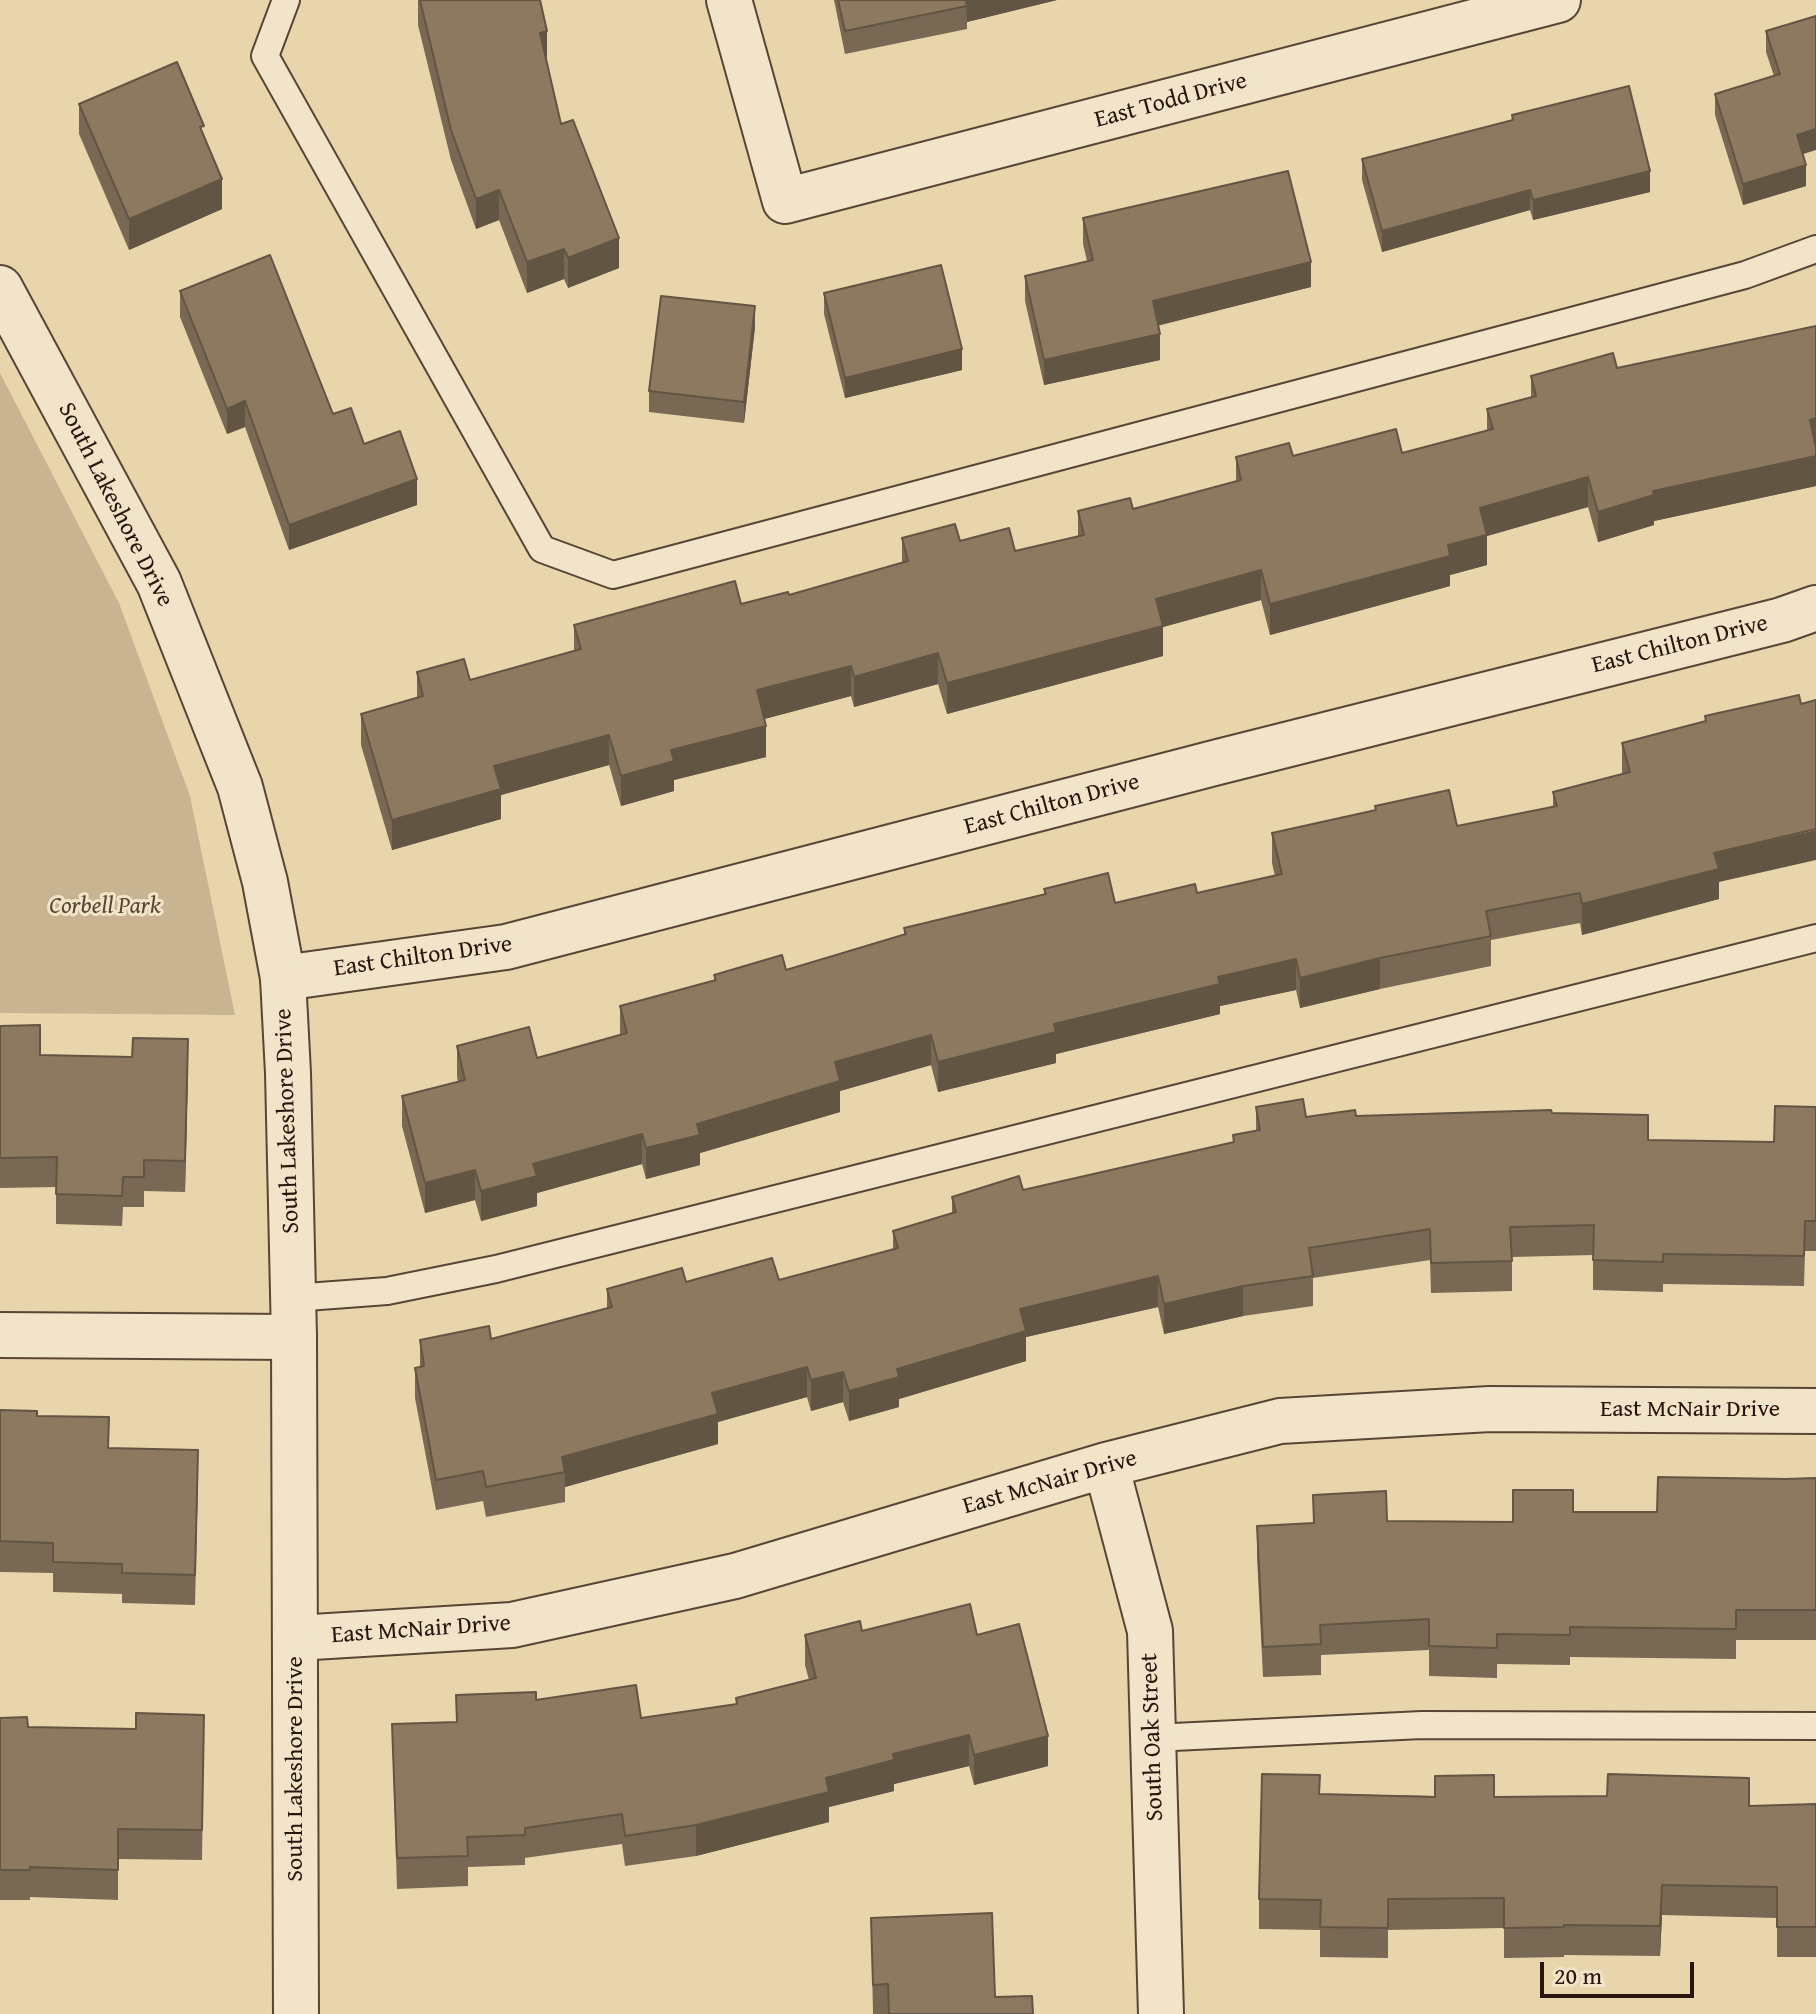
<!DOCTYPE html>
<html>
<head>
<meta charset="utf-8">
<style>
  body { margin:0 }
  #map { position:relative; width:1816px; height:2014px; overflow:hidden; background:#e9d5ac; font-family:"Gentium Book Plus",serif }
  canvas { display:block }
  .scale { position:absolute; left:1540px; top:1962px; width:154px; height:36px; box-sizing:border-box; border:4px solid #29150d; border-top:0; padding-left:10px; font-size:24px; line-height:28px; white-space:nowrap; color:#29150d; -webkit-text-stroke:6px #f1e4c9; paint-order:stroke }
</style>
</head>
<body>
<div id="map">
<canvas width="1816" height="2014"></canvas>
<div class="scale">20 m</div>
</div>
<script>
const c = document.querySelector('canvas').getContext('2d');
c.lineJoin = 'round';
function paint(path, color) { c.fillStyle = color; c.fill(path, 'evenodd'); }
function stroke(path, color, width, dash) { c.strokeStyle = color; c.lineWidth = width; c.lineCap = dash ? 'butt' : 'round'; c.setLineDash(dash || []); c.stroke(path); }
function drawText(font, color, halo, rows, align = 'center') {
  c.font = font + ' "Gentium Book Plus",serif'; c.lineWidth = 6; c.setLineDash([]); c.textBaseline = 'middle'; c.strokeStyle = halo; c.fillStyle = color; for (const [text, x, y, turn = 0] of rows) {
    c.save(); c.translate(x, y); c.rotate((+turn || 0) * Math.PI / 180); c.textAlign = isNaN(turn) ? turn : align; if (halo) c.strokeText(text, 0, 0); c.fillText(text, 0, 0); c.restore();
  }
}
const green = new Path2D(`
  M 0,373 L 119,603 L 190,796 L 235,1015 L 0,1013 Z`);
const service = new Path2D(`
  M 286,0 L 265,56 L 542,549 L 613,575 L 1745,275 L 1816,249
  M 293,1298 L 387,1291 L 496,1269 L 1816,938
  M 1153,1738 L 1422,1725 L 1816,1726`);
const minor = new Path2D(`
  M 729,0 L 785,201 L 1558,0
  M 283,978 L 506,947 L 1218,762 L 1782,620 L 1816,608
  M 0,1335 L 294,1337
  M 1106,1465 L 1150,1631 L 1161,2014
  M 296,1638 L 512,1625 L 735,1576 L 1106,1465 L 1280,1421 L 1490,1409 L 1816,1411`);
const tertiary = new Path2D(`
  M 0,288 L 159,583 L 240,787 L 265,882 L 283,978 L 288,1073 L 294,1337 L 296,2014`);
const wall = new Path2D(`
  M 418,0 L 540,0 L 547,61 L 546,62 L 561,124 L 619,268 L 568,288 L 564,279 L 527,293 L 499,220 L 476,229 L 451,160 L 418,25 Z
  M 834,0 L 1057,0 L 967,22 L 967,29 L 845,54 Z
  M 1816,16 L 1803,154 L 1806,186 L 1743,205 L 1715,115 L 1715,94 L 1774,76 L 1766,52 L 1766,31 Z
  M 79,104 L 204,137 L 222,209 L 129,250 L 79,134 Z
  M 1512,115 L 1650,192 L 1533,220 L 1530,210 L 1382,252 L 1362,180 L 1362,159 L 1512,121 Z
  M 1083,218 L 1311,287 L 1158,325 L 1160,360 L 1044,385 L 1025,301 L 1025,276 L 1087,261 L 1083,244 Z
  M 180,291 L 333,414 L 364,444 L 417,505 L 289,550 L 245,427 L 227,434 L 180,317 Z
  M 824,293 L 962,370 L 845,398 L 824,314 Z
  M 1816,326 L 1816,486 L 1654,521 L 1654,525 L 1598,542 L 1588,507 L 1487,536 L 1487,565 L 1450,575 L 1450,586 L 1270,635 L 1261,600 L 1163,627 L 1163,656 L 947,714 L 938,684 L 854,707 L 851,696 L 764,719 L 766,757 L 674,780 L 674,791 L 621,806 L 609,765 L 501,795 L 501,819 L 392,850 L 361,745 L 361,714 L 417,698 L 417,672 L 470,680 L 574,651 L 574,625 L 741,604 L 789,595 L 902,563 L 902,538 L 960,541 L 1015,551 L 1078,536 L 1078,511 L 1133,509 L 1236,481 L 1236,457 L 1402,453 L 1487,431 L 1487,409 L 1531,397 L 1531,376 L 1617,368 Z
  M 755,327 L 744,423 L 649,412 L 649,391 Z
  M 1799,695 L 1719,882 L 1719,899 L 1582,935 L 1580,923 L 1491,940 L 1491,966 L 1380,989 L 1300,1008 L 1296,990 L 1220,1006 L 1220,1014 L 1056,1054 L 1056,1063 L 938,1092 L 931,1065 L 840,1091 L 840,1112 L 700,1153 L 700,1165 L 646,1179 L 642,1164 L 537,1193 L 537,1206 L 481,1221 L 475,1200 L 425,1213 L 402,1126 L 402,1096 L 458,1082 L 457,1076 L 457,1046 L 537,1058 L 620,1035 L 620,1006 L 714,980 L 714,975 L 786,970 L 904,935 L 904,928 L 1044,894 L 1044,889 L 1115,903 L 1197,893 L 1275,876 L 1272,863 L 1272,833 L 1375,810 L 1375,806 L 1457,826 L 1553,807 L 1553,792 L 1622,774 L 1622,743 L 1705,721 L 1705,716 Z
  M 0,1026 L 40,1055 L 188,1069 L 185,1192 L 144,1191 L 144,1207 L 123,1207 L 122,1226 L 56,1224 L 56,1187 L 0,1188 Z
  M 1256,1107 L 1306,1117 L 1552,1113 L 1648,1140 L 1774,1142 L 1816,1107 L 1816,1251 L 1805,1251 L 1804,1286 L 1663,1284 L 1663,1292 L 1593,1290 L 1593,1255 L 1512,1257 L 1512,1291 L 1431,1293 L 1430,1260 L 1313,1278 L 1313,1306 L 1243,1316 L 1164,1334 L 1158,1307 L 1026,1337 L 1026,1361 L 899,1399 L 899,1407 L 849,1421 L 843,1402 L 811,1411 L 807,1397 L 718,1422 L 718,1444 L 565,1487 L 565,1502 L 486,1517 L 483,1501 L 436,1510 L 415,1398 L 415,1368 L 420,1367 L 420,1340 L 491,1339 L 607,1309 L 607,1289 L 686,1282 L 779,1280 L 893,1249 L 893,1231 L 952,1213 L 952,1197 L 1023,1190 L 1233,1142 L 1233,1135 L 1256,1131 Z
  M 0,1410 L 37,1416 L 109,1448 L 198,1480 L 195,1605 L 122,1603 L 122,1594 L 53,1592 L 53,1573 L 0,1572 Z
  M 1816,1478 L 1816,1640 L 1736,1640 L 1736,1659 L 1570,1657 L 1570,1665 L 1497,1664 L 1497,1678 L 1429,1676 L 1429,1650 L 1321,1655 L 1321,1675 L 1263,1677 L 1257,1556 L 1257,1526 L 1313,1523 L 1313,1495 L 1387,1521 L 1513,1522 L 1573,1512 L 1657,1512 L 1785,1479 Z
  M 862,1631 L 977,1635 L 1048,1766 L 974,1785 L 969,1766 L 894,1784 L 894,1791 L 829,1807 L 829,1822 L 696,1856 L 625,1866 L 622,1844 L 525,1858 L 525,1865 L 468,1867 L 468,1886 L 397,1889 L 392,1724 L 456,1722 L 456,1695 L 536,1700 L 641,1718 L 736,1704 L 736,1698 L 809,1680 L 805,1665 L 805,1635 Z
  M 204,1715 L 202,1860 L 118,1859 L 118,1900 L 30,1897 L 30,1900 L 0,1900 L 0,1718 L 28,1727 L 136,1729 Z
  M 1320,1794 L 1494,1797 L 1749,1806 L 1816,1804 L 1816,1957 L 1777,1957 L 1777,1918 L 1662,1915 L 1660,1956 L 1564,1955 L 1564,1957 L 1504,1958 L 1504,1928 L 1388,1930 L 1388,1958 L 1320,1957 L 1320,1930 L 1259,1929 L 1259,1899 Z
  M 871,1918 L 995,1997 L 1033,2014 L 873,2014 Z`);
const shadedWall = new Path2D(`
  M 966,0 L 1057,0 L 967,22 Z
  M 547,31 L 547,61 L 540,63 L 540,33 Z
  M 1816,129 L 1816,150 L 1797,156 L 1797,135 Z
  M 1806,165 L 1806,186 L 1743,205 L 1743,184 Z
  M 1650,171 L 1650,192 L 1533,220 L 1533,200 Z
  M 222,179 L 222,209 L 129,250 L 129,219 Z
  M 499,190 L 499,220 L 476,229 L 476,199 Z
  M 1530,190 L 1530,210 L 1382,252 L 1382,231 Z
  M 619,238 L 619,268 L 568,288 L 568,258 Z
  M 564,249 L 564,279 L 527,293 L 527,262 Z
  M 1311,262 L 1311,287 L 1153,327 L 1153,301 Z
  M 755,306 L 755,327 L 744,423 L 744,402 Z
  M 1160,334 L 1160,360 L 1044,385 L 1044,360 Z
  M 962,349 L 962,370 L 845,398 L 845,378 Z
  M 245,401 L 245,427 L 227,434 L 227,409 Z
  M 1816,418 L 1816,449 L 1810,420 Z
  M 1816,456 L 1816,486 L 1654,521 L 1654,525 L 1598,542 L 1598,512 L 1653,491 Z
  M 1588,477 L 1588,507 L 1487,536 L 1487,565 L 1450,575 L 1450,586 L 1270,635 L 1270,604 L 1448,545 L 1480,508 Z
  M 417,479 L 417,505 L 289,550 L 289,525 Z
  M 1261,570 L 1261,600 L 1163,627 L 1163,656 L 947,714 L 947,683 L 1156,599 Z
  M 938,653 L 938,684 L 854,707 L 854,677 Z
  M 851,666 L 851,696 L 757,721 L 757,690 Z
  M 766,726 L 766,757 L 674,780 L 674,791 L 621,806 L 621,776 L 671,750 Z
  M 609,735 L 609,765 L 501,795 L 501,819 L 392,850 L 392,820 L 494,766 Z
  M 1816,830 L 1816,860 L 1719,882 L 1719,899 L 1582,935 L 1582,904 L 1714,853 Z
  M 1380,958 L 1380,989 L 1300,1008 L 1300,978 Z
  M 1296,959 L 1296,990 L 1220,1006 L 1220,1014 L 1056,1054 L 1056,1063 L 938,1092 L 938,1062 L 1054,1024 L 1218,977 Z
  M 931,1035 L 931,1065 L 840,1091 L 840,1112 L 700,1153 L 700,1165 L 646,1179 L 646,1148 L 697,1124 L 835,1062 Z
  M 188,1039 L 188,1069 L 185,1192 L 185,1161 Z
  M 642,1134 L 642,1164 L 537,1193 L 537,1206 L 481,1221 L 481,1191 L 533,1164 Z
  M 475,1170 L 475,1200 L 425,1213 L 425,1183 Z
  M 1158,1276 L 1158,1307 L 1026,1337 L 1026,1361 L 899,1399 L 899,1407 L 849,1421 L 849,1391 L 897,1369 L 1020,1309 Z
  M 1243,1286 L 1243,1316 L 1164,1334 L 1164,1304 Z
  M 807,1367 L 807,1397 L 718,1422 L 718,1444 L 565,1487 L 565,1472 L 562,1457 L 712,1393 Z
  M 843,1372 L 843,1402 L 811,1411 L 811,1380 Z
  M 969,1735 L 969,1766 L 894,1784 L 894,1791 L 829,1807 L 829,1822 L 696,1856 L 696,1825 L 893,1754 Z
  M 1048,1736 L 1048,1766 L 974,1785 L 974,1755 Z
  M 1662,1885 L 1662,1915 L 1660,1956 L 1660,1926 Z`);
const building = new Path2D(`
  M 420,0 L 540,0 L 547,31 L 540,33 L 561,124 L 573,120 L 619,238 L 568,258 L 564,249 L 527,262 L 499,190 L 476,199 L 451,130 Z
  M 838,0 L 966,0 L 967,6 L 845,31 Z
  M 1816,16 L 1816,129 L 1797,135 L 1806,165 L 1743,184 L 1715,94 L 1780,74 L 1766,31 Z
  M 177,62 L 204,126 L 200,127 L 222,179 L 129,219 L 79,104 Z
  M 1629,86 L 1650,171 L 1533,200 L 1530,190 L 1382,231 L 1362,159 L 1513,120 L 1512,115 Z
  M 1288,171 L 1311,262 L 1153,301 L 1160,334 L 1044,360 L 1025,276 L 1093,260 L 1083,218 Z
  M 270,255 L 333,414 L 351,408 L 364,444 L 400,431 L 417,479 L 289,525 L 245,401 L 227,409 L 180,291 Z
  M 941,265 L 962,349 L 845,378 L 824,293 Z
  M 661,296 L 755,306 L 744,402 L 649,391 Z
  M 1816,326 L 1816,418 L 1810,420 L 1816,448 L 1816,456 L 1653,491 L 1654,495 L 1598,512 L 1588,477 L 1480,508 L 1487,535 L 1448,545 L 1450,556 L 1270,604 L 1261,570 L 1156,599 L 1163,626 L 947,683 L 938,653 L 854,677 L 851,666 L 757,690 L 766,726 L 671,750 L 674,761 L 621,776 L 609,735 L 494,766 L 501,789 L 392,820 L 361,714 L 423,696 L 417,672 L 464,659 L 470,680 L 581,649 L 574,625 L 735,581 L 741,604 L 788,592 L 789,595 L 908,561 L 902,538 L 955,524 L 960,541 L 1009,528 L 1015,551 L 1084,535 L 1078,511 L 1130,498 L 1133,509 L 1241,480 L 1236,457 L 1289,443 L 1293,456 L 1396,429 L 1402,453 L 1493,429 L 1487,409 L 1536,396 L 1531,376 L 1613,353 L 1617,368 Z
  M 1799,695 L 1801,704 L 1816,700 L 1816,829 L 1714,853 L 1719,869 L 1582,904 L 1580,893 L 1486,911 L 1491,936 L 1380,958 L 1300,978 L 1296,959 L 1218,977 L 1220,984 L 1054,1024 L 1056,1032 L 938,1062 L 931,1035 L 835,1062 L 840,1081 L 697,1124 L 700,1135 L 646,1148 L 642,1134 L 533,1164 L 537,1176 L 481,1191 L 475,1170 L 425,1183 L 402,1096 L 465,1080 L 457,1046 L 529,1027 L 537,1058 L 627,1033 L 620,1006 L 716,980 L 714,975 L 782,955 L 786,970 L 906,934 L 904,928 L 1046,894 L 1044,889 L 1108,873 L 1115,903 L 1195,884 L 1197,893 L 1282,874 L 1272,833 L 1376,810 L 1375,806 L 1449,790 L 1457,826 L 1557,806 L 1553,792 L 1630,772 L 1622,743 L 1706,721 L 1705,716 Z
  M 40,1025 L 40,1055 L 132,1057 L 133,1038 L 188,1039 L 185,1161 L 144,1160 L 144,1177 L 123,1177 L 122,1196 L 56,1194 L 57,1157 L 0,1158 L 0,1026 Z
  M 1303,1099 L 1306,1117 L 1355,1110 L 1356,1116 L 1551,1110 L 1552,1113 L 1648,1115 L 1648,1140 L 1774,1142 L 1775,1106 L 1816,1107 L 1816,1221 L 1805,1221 L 1804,1256 L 1663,1254 L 1663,1262 L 1593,1260 L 1594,1225 L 1510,1227 L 1512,1261 L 1431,1263 L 1430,1229 L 1309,1248 L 1313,1276 L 1243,1286 L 1164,1304 L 1158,1276 L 1020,1309 L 1026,1331 L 897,1369 L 899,1377 L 849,1391 L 843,1372 L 811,1380 L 807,1367 L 712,1393 L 718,1414 L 562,1457 L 565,1472 L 486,1487 L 483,1471 L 436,1480 L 415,1368 L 424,1366 L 420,1340 L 489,1326 L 491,1339 L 612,1307 L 607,1289 L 682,1268 L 686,1282 L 772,1258 L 779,1280 L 898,1248 L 893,1231 L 956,1212 L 952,1197 L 1019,1176 L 1023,1190 L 1234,1142 L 1233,1135 L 1260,1130 L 1256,1107 Z
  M 0,1410 L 37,1411 L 37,1416 L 109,1417 L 108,1448 L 198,1450 L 195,1575 L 122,1573 L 122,1564 L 53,1562 L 53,1543 L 0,1541 Z
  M 1658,1477 L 1785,1479 L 1816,1478 L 1816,1610 L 1736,1610 L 1736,1629 L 1570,1627 L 1570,1635 L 1497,1634 L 1497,1648 L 1429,1646 L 1429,1619 L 1320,1625 L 1321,1644 L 1263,1647 L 1257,1526 L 1314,1523 L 1313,1495 L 1386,1491 L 1387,1521 L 1513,1522 L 1513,1490 L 1573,1490 L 1573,1512 L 1657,1512 Z
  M 970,1604 L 977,1635 L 1019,1624 L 1048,1736 L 974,1755 L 969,1735 L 893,1754 L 894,1760 L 826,1778 L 829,1792 L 696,1825 L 625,1836 L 622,1814 L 525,1828 L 525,1835 L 467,1837 L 468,1856 L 397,1858 L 392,1724 L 457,1722 L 456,1695 L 536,1692 L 536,1700 L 636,1685 L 641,1718 L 737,1704 L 736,1698 L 816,1678 L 805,1635 L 860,1621 L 862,1631 Z
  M 136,1713 L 204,1715 L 202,1830 L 118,1829 L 118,1870 L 30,1867 L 30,1870 L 0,1870 L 0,1718 L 27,1717 L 28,1727 L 136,1729 Z
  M 1262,1774 L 1320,1775 L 1319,1794 L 1435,1797 L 1435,1776 L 1494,1775 L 1494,1797 L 1607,1796 L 1608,1774 L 1749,1778 L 1749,1806 L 1816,1804 L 1816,1927 L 1777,1927 L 1777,1887 L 1662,1885 L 1660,1926 L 1564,1925 L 1564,1927 L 1504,1928 L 1504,1898 L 1388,1899 L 1388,1928 L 1320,1927 L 1321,1900 L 1259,1899 Z
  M 992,1913 L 995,1997 L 1032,1996 L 1033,2014 L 889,2014 L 888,1984 L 873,1985 L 871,1918 Z`);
const streetNames = [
  ["East Todd Drive",1171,101,-15],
  ["South Lakeshore Drive",115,505,63],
  ["East Chilton Drive",1680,645,-14],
  ["East Chilton Drive",1052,805,-15],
  ["East Chilton Drive",423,957,-8],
  ["South Lakeshore Drive",288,1121,-92],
  ["East McNair Drive",1690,1410],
  ["East McNair Drive",1050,1483,-16],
  ["East McNair Drive",421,1630,-4],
  ["South Oak Street",1153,1737,-92],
  ["South Lakeshore Drive",296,1769,-90]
];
const parkNames = [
  ["Corbell Park",105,907]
];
paint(green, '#c8b491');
stroke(service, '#594535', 30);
stroke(minor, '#594535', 48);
stroke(tertiary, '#594535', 48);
stroke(service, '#f1e4c9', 26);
stroke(minor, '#f1e4c9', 44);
stroke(tertiary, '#f1e4c9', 44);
paint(wall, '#796853');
paint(shadedWall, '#635543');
paint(building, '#8d7960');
stroke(building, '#635543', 2);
drawText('24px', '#29150d', '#f1e4c9', streetNames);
drawText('italic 24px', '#594535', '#f1e4c9', parkNames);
</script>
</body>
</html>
